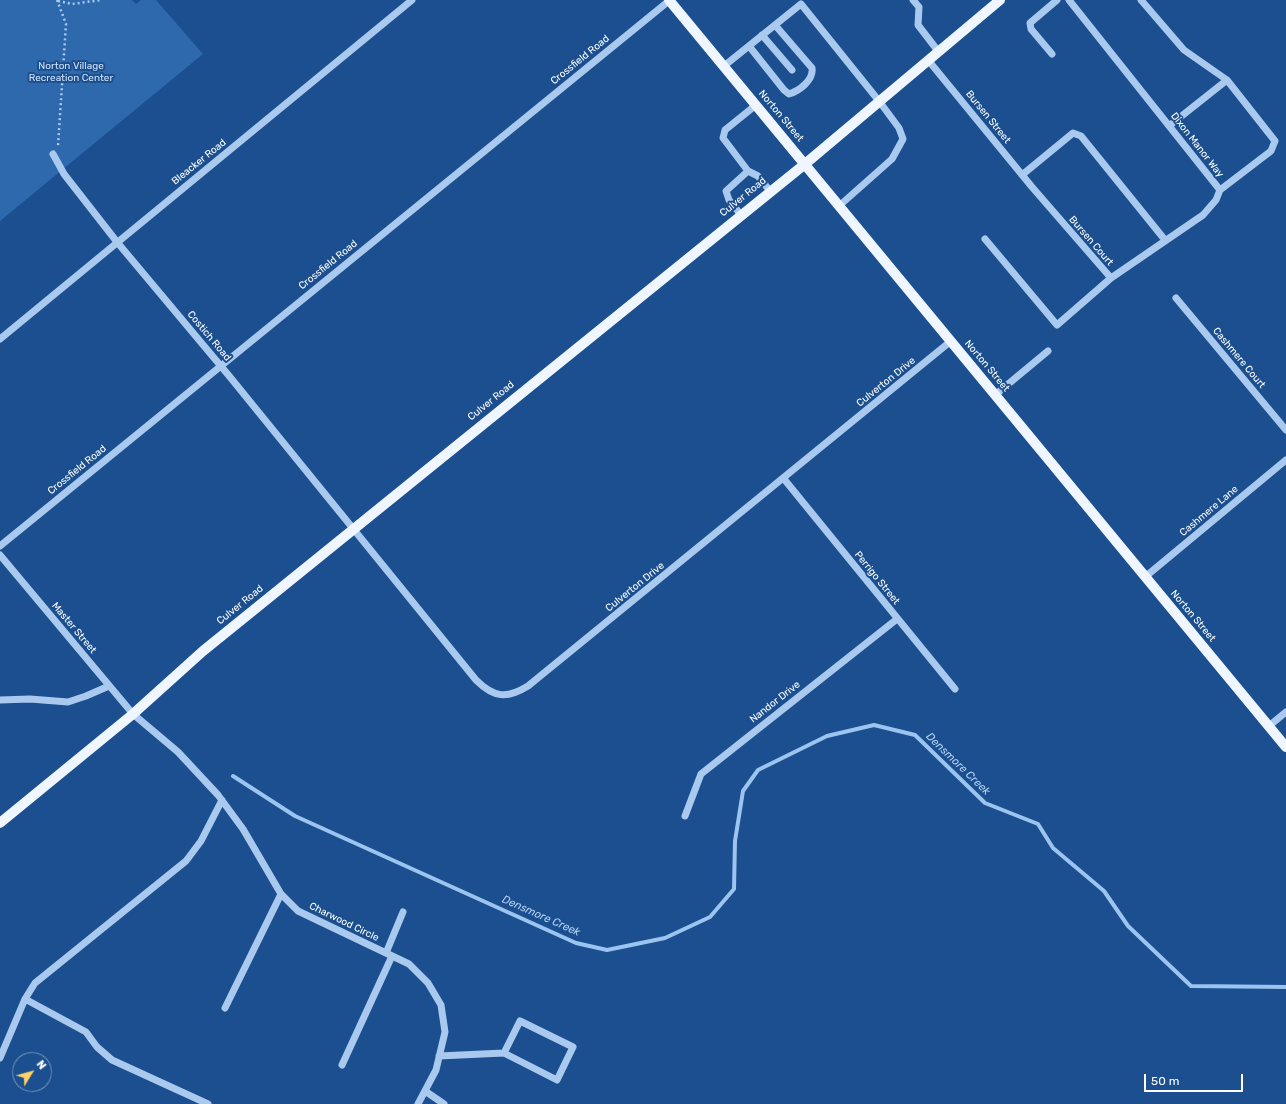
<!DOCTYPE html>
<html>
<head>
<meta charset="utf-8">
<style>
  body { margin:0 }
  #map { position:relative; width:1286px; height:1104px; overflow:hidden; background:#1b4f8f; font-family:Rubik,sans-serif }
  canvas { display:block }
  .north { position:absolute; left:12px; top:1052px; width:40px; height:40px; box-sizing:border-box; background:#1b4f8f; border:1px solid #7695bc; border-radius:50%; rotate:53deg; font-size:11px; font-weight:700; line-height:16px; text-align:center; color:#fff }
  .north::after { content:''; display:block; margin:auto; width:14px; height:18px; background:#ffd166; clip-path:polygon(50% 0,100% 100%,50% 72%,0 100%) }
  .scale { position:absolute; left:1144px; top:1074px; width:99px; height:18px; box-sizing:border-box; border:2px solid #fff; border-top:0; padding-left:5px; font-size:12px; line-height:14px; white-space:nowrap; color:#fff; -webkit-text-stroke:3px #1b4f8f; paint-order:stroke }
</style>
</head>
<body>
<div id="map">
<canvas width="1286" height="1104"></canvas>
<div class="north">N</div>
<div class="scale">50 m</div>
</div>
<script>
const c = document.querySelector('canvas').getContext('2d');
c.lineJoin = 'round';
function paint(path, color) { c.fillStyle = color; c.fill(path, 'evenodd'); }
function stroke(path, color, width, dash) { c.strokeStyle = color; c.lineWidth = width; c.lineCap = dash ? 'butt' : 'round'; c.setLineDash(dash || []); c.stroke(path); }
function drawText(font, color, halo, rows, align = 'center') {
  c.font = font + ' Rubik,sans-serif'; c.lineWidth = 4; c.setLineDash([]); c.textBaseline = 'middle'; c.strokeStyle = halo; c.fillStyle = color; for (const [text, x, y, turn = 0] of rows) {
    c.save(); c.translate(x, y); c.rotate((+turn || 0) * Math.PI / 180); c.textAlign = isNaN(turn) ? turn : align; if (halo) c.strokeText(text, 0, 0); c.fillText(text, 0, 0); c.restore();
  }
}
const green = new Path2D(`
  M 0,0 L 132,0 L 136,4 L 141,0 L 156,0 L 203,54 L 0,221 Z`);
const stream = new Path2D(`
  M 233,776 L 295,816 L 576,943 L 607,950 L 665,938 L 710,917 L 734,889 L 735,841 L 743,791 L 758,770 L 827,736 L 874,725 L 915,735 L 985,803 L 1038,824 L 1053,848 L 1104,891 L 1128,926 L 1191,986 L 1286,987`);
const path = new Path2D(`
  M 57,0 L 66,24 L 58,146
  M 58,1 L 72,4 L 101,0`);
const minor = new Path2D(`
  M 913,0 L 919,7 L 918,25 L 938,51
  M 1069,0 L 1220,190 L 1216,200 L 1203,215 L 1111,278
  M 1141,0 L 1184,50 L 1227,80 L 1275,141 L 1271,151 L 1220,190
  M 762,35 L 792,70
  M 749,46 L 784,90 L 789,94 C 799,91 814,80 812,68 L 775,25
  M 1052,54 L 1031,29 L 1030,23 L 1057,0
  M 928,60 L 1032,187 L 1111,278 L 1057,325 L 985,239
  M 724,66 L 801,4 L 879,101 L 899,128 L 903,139 L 892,159 L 839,206
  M 756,105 L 725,130 L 723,138 L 748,171 L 758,176 L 770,191
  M 1169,126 L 1227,80
  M 53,154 L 64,174 L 117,242 L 230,377 L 476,680 C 494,698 507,699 528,686 L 951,341
  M 1022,175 L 1073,133 L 1081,136 L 1165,240
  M 741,215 L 729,200 L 726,191 L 748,171
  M 1176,298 L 1286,430
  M 0,339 L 412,0
  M 995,395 L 1048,351
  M 784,479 L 955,689
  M 0,546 L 670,0
  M 0,555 L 133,714 L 178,752 L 218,795 L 243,829 L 281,894 L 298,911 L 409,964 L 428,983 L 441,1005 L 445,1032 L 436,1070 L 418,1104
  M 1145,577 L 1286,460
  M 0,700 L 30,699 L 68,702 L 86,696 L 109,686
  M 1269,726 L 1286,712
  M 685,816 L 701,774 L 897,619
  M 386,953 L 403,912
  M 25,999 L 86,1032 L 97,1047 L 112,1060 L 208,1104
  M 225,1008 L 281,894
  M 439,1056 L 504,1053 L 557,1080 L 573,1047 L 520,1021 L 504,1053
  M 0,1058 L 25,999 L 35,983 L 186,861 L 201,841 L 222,800
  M 342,1065 L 392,956
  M 425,1091 L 444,1104`);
const major = new Path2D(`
  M 669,0 L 1286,747
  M 0,823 L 133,714 L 203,651 L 805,164 L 1000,0`);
const streetNames = [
  ["Crossfield Road",580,60,-39],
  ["Norton Street",781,116,50],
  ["Bursen Street",988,117,51],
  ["Dixon Manor Way",1197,145,52],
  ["Bleacker Road",199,162,-39],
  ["Culver Road",743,197,-39],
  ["Bursen Court",1091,241,49],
  ["Crossfield Road",328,265,-39],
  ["Costich Road",209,336,50],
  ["Cashmere Court",1239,358,50],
  ["Norton Street",987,366,50],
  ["Culverton Drive",886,382,-39],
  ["Culver Road",491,401,-39],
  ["Crossfield Road",77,470,-39],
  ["Cashmere Lane",1209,511,-40],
  ["Perrigo Street",877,578,51],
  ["Culverton Drive",635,587,-39],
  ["Culver Road",240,605,-39],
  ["Norton Street",1193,616,50],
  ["Master Street",74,628,50],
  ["Nandor Drive",775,702,-38],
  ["Charwood Circle",344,922,26]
];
const parkNames = [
  ["Norton Village",71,66],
  ["Recreation Center",71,78]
];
const waterNames = [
  ["Densmore Creek",958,764,44],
  ["Densmore Creek",541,916,24]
];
paint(green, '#2e69ad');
stroke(stream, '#9cc4f0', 4);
stroke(path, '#a9c9ee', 2.5, [2, 3]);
stroke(minor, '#a9c9ee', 7);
stroke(major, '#f0f6ff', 10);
drawText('10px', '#fff', '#1b4f8f', streetNames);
drawText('10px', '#cfe3fa', '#1b4f8f', parkNames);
drawText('italic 11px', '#b5d3f5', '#1b4f8f', waterNames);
</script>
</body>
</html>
